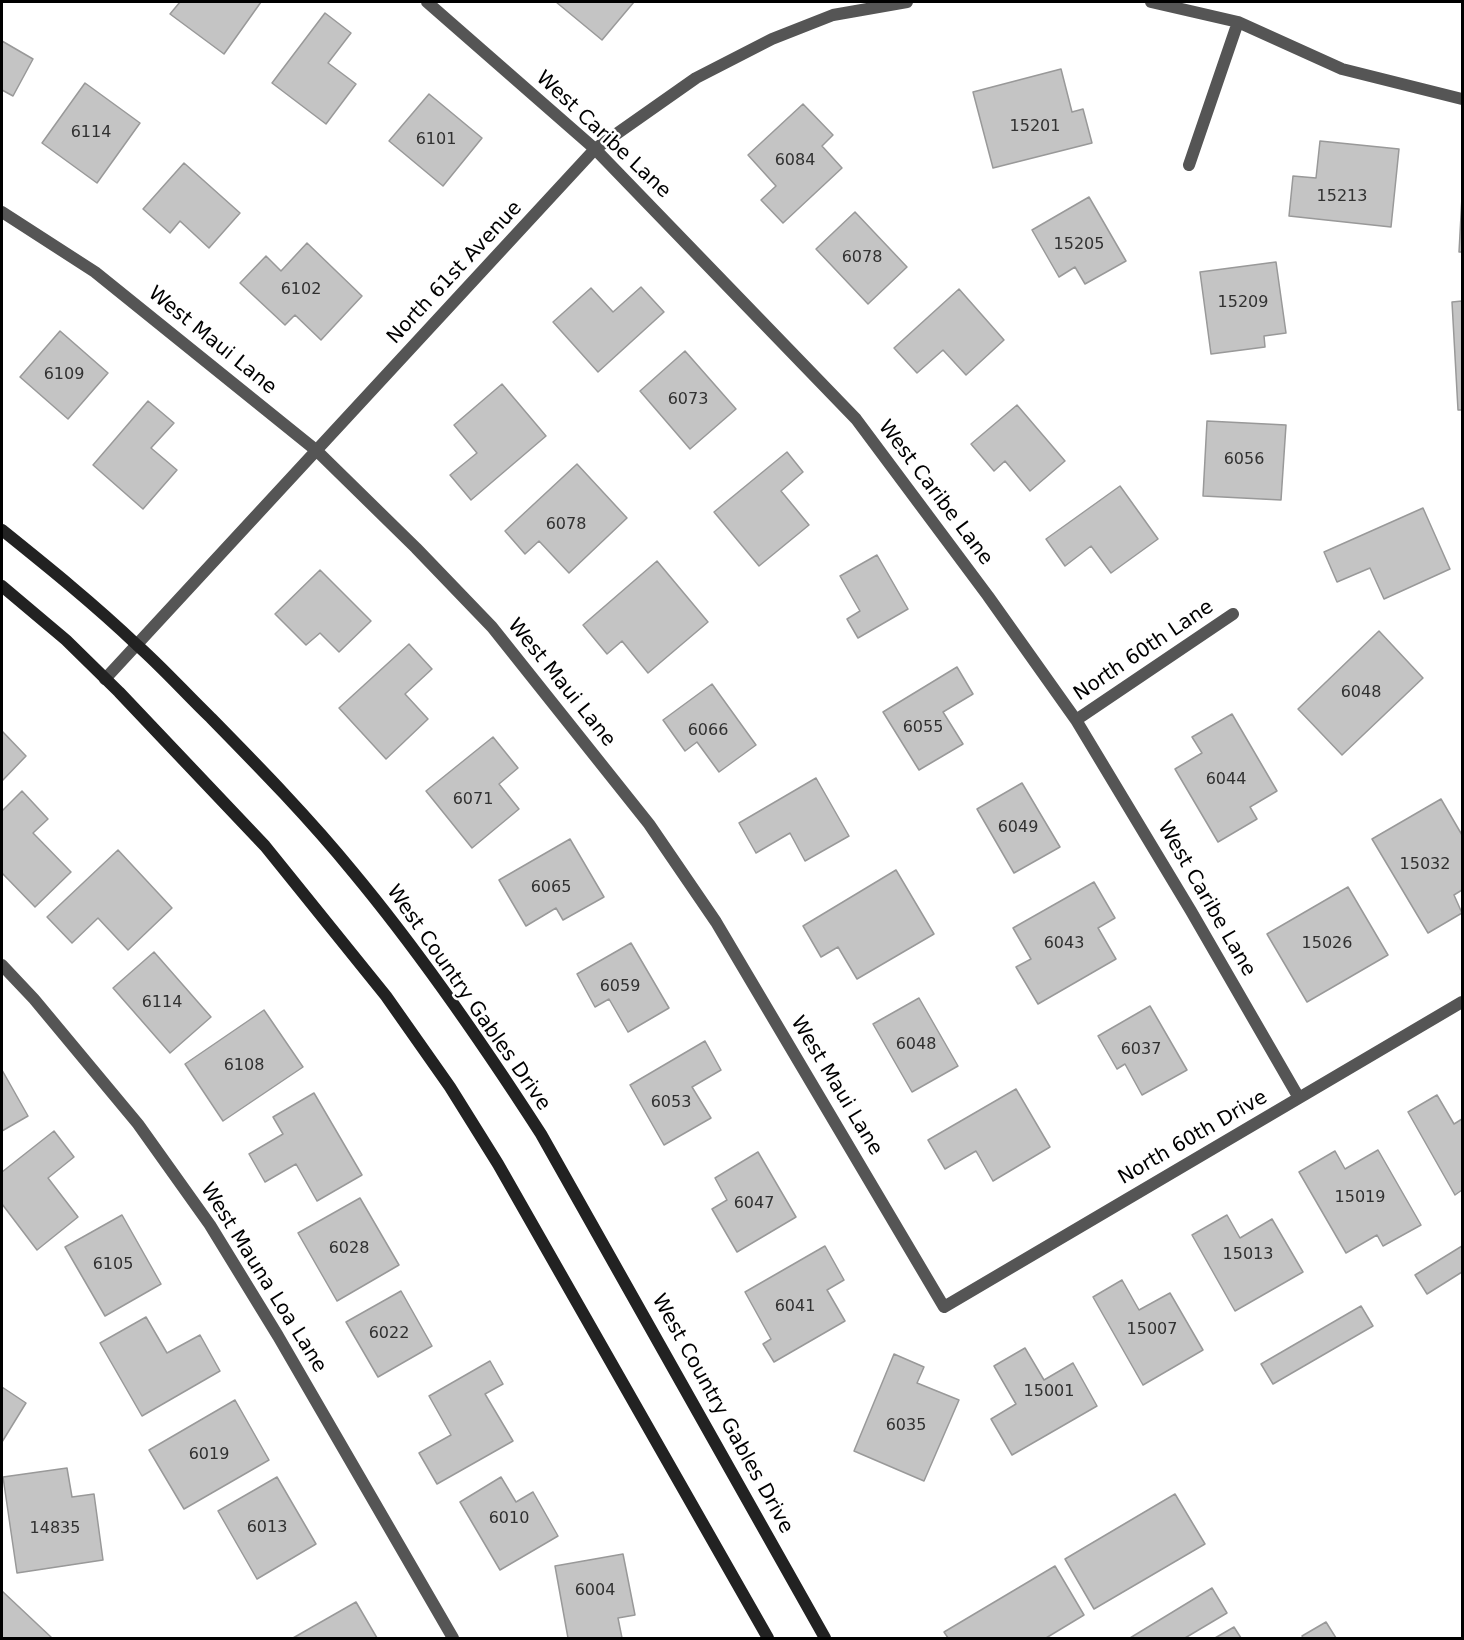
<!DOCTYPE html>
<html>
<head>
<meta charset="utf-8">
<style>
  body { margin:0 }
  #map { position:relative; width:1464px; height:1640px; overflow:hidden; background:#fff; font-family:"DejaVu Sans",sans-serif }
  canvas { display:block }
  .frame { position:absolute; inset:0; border:3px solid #000; pointer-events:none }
</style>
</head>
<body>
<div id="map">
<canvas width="1464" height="1640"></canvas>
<div class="frame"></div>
</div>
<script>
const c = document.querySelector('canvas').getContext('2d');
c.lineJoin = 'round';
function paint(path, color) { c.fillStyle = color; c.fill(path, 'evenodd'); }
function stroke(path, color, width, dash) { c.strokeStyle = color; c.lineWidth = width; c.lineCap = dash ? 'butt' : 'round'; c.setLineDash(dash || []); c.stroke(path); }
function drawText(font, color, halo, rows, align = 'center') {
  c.font = font + ' "DejaVu Sans",sans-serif'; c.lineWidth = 5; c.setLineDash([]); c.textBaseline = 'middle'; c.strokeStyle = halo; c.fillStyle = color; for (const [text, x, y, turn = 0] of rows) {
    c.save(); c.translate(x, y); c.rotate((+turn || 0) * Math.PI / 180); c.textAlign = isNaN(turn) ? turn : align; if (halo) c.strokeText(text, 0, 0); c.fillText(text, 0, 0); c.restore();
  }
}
const building = new Path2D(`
  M 180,2 L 261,2 L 224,54 L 170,14 Z
  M 556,2 L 634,2 L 602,40 Z
  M 325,13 L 351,33 L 328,63 L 356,84 L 326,124 L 272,83 Z
  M 2,41 L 33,59 L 13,96 L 2,90 Z
  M 1061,69 L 1072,112 L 1083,109 L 1092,143 L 993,168 L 973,92 Z
  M 85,83 L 140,123 L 97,183 L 42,143 Z
  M 429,94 L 482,138 L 443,186 L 389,141 Z
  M 803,104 L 833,135 L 822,146 L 842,168 L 783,223 L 761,200 L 776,186 L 748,155 Z
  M 1320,141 L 1399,149 L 1391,227 L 1289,216 L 1293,176 L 1316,178 Z
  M 184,163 L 240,213 L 209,248 L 180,221 L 170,233 L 143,209 Z
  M 1089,197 L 1126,261 L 1085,284 L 1075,267 L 1059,277 L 1032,230 Z
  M 1462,197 L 1462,252 L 1459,252 Z
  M 855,212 L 907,267 L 868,304 L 816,249 Z
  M 307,243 L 362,296 L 321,340 L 295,315 L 285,325 L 240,283 L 266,256 L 281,271 Z
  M 1276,262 L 1286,333 L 1264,336 L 1265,347 L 1211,354 L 1200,272 Z
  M 641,287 L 664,312 L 598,372 L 553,322 L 591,288 L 613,312 Z
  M 959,289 L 1004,340 L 966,375 L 943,350 L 917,373 L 894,348 Z
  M 1462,301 L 1462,410 L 1458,410 L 1452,302 Z
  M 60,331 L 108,373 L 68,419 L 20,377 Z
  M 685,351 L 736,409 L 690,449 L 640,391 Z
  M 502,384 L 546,436 L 471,500 L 450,475 L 477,453 L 454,425 Z
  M 148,401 L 174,423 L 151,448 L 177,470 L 143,509 L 93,465 Z
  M 1017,405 L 1065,461 L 1030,491 L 1005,461 L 994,471 L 971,444 Z
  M 1207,421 L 1286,425 L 1281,500 L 1203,496 Z
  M 787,452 L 803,472 L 781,491 L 809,525 L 759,566 L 714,512 Z
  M 577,464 L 627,518 L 569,573 L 539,541 L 525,554 L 505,531 Z
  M 1120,486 L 1158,539 L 1111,573 L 1091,546 L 1065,566 L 1046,539 Z
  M 1423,508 L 1450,569 L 1384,599 L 1370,568 L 1337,582 L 1324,552 Z
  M 877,555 L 908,609 L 858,638 L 847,619 L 860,611 L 840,576 Z
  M 657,561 L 708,622 L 648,673 L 622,641 L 607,654 L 583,625 Z
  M 320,570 L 371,621 L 339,652 L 320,633 L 306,645 L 275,614 Z
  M 1379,631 L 1423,678 L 1342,755 L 1298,709 Z
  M 409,644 L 432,669 L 405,694 L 428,719 L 386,759 L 339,708 Z
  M 957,667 L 973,694 L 943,712 L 963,744 L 919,770 L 883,712 Z
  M 712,684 L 756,745 L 719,772 L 697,742 L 685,751 L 663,720 Z
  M 1232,714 L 1277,791 L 1250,807 L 1257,819 L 1218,842 L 1175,769 L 1202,753 L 1192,737 Z
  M 2,731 L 26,756 L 2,781 Z
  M 493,737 L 518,768 L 499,784 L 519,809 L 472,848 L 426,791 Z
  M 816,778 L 849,836 L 805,861 L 790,833 L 756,853 L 739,823 Z
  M 1022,783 L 1060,847 L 1014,873 L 977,809 Z
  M 22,791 L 48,819 L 33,833 L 71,872 L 35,907 L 2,873 L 2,811 Z
  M 1441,799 L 1462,835 L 1462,890 L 1454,895 L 1462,913 L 1428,933 L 1372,839 Z
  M 570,839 L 604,897 L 563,920 L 556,908 L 526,926 L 499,880 Z
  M 118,850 L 172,908 L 128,950 L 98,918 L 72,943 L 47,917 Z
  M 896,870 L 934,934 L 857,979 L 838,947 L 821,957 L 803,926 Z
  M 1094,882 L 1115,918 L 1098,928 L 1116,959 L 1038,1004 L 1016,967 L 1031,959 L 1013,928 Z
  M 1348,887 L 1388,955 L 1307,1002 L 1267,934 Z
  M 631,943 L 669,1008 L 628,1032 L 609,999 L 595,1007 L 577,974 Z
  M 154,952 L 211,1017 L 170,1053 L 113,988 Z
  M 919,998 L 958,1066 L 912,1092 L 873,1024 Z
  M 1150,1006 L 1187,1070 L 1142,1095 L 1125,1064 L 1117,1069 L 1098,1036 Z
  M 264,1010 L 303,1067 L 223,1121 L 185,1064 Z
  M 705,1041 L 721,1070 L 692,1087 L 711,1118 L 664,1145 L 630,1085 Z
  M 2,1070 L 28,1116 L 2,1131 Z
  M 1016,1089 L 1050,1147 L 993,1181 L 976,1151 L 945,1169 L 928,1140 Z
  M 314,1093 L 362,1175 L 317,1201 L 296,1164 L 265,1182 L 249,1154 L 283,1134 L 273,1117 Z
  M 1437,1095 L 1454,1124 L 1462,1119 L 1462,1190 L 1455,1195 L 1408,1112 Z
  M 54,1131 L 74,1157 L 48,1178 L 78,1217 L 37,1250 L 2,1204 L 2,1172 Z
  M 1378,1150 L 1421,1225 L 1383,1246 L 1377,1235 L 1346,1253 L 1299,1172 L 1335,1151 L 1345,1169 Z
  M 758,1152 L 796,1217 L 737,1252 L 712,1209 L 727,1200 L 715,1178 Z
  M 360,1198 L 399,1265 L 337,1301 L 298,1233 Z
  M 122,1215 L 161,1284 L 105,1316 L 65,1247 Z
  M 1227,1215 L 1240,1238 L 1272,1219 L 1303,1272 L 1235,1311 L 1192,1235 Z
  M 825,1246 L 844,1280 L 827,1290 L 845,1321 L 774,1362 L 763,1344 L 771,1339 L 745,1292 Z
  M 1462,1246 L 1462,1272 L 1427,1294 L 1415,1275 Z
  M 1122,1280 L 1139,1310 L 1170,1293 L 1203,1350 L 1143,1385 L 1093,1297 Z
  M 401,1291 L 432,1346 L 378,1377 L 346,1322 Z
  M 1361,1306 L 1373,1326 L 1273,1384 L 1261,1364 Z
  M 146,1317 L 167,1353 L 200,1335 L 220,1371 L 142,1416 L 100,1343 Z
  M 1025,1348 L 1044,1380 L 1073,1363 L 1097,1406 L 1012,1455 L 991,1419 L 1016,1404 L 994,1366 Z
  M 894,1354 L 924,1367 L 917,1383 L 959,1400 L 924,1481 L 854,1451 Z
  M 490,1361 L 503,1384 L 485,1394 L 513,1441 L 437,1484 L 419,1453 L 451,1435 L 429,1396 Z
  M 2,1387 L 26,1403 L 2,1442 Z
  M 235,1400 L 269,1460 L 184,1509 L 149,1450 Z
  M 67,1468 L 72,1497 L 94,1494 L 103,1560 L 17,1573 L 3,1477 Z
  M 277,1477 L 316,1544 L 257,1579 L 218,1511 Z
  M 501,1477 L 516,1502 L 533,1492 L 558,1536 L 500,1570 L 460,1502 Z
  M 1175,1494 L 1205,1544 L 1094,1609 L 1065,1559 Z
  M 623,1554 L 635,1615 L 618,1618 L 622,1638 L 568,1638 L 555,1566 Z
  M 1055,1566 L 1084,1615 L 1046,1638 L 948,1638 L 944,1632 Z
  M 1212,1588 L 1227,1613 L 1185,1638 L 1130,1638 Z
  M 2,1591 L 52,1638 L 2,1638 Z
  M 356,1602 L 377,1638 L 293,1638 Z
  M 1326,1622 L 1336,1638 L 1303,1638 L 1302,1636 Z
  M 1234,1627 L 1241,1638 L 1215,1638 Z`);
const street = new Path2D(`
  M 427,2 L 595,149 L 856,419 L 988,596 L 1076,720 L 1191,911 L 1299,1098
  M 1151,2 L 1238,22 L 1342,69 L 1462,99
  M 1189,165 L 1238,22
  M 2,212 L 95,272 L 317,451 L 416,548 L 492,627 L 649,824 L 716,922 L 944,1307 L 1462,1002
  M 105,679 L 595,149 L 696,78 L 772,39 L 833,15 L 907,2
  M 1076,720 L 1233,614
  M 2,965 L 34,999 L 138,1124 L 210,1225 L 278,1336 L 453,1638`);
const secondary = new Path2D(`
  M 2,530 C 48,567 94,604 137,645 C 163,668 186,694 211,718 C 260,768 309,818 353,872 C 422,955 483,1044 541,1134 L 825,1638
  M 2,586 L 66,640 L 119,692 L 265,846 L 386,996 L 450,1087 L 498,1164 L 768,1638`);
const numberNames = [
  ["15201",1035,127],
  ["6114",91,133],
  ["6101",436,140],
  ["6084",795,161],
  ["15213",1342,197],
  ["15205",1079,245],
  ["6078",862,258],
  ["6102",301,290],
  ["15209",1243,303],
  ["6109",64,375],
  ["6073",688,400],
  ["6056",1244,460],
  ["6078",566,525],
  ["6048",1361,693],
  ["6055",923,728],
  ["6066",708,731],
  ["6044",1226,780],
  ["6071",473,800],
  ["6049",1018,828],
  ["15032",1425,865],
  ["6065",551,888],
  ["6043",1064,944],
  ["15026",1327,944],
  ["6059",620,987],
  ["6114",162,1003],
  ["6048",916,1045],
  ["6037",1141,1050],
  ["6108",244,1066],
  ["6053",671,1103],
  ["15019",1360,1198],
  ["6047",754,1204],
  ["6028",349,1249],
  ["15013",1248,1255],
  ["6105",113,1265],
  ["6041",795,1307],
  ["15007",1152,1330],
  ["6022",389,1334],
  ["15001",1049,1392],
  ["6035",906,1426],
  ["6019",209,1455],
  ["6010",509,1519],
  ["6013",267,1528],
  ["14835",55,1529],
  ["6004",595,1591]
];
const streetNames = [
  ["West Caribe Lane",603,135,43],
  ["North 61st Avenue",455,273,-47],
  ["West Maui Lane",212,341,39],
  ["West Caribe Lane",935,493,53],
  ["North 60th Lane",1144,651,-34],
  ["West Maui Lane",561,683,51],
  ["West Caribe Lane",1206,899,60],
  ["West Country Gables Drive",468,998,55],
  ["West Maui Lane",836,1086,59],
  ["North 60th Drive",1193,1138,-30],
  ["West Mauna Loa Lane",263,1278,58],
  ["West Country Gables Drive",722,1414,61]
];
paint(building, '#c4c4c4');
stroke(building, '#999', 1.5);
stroke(street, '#555', 12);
stroke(secondary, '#222', 12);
drawText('16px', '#313131', null, numberNames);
drawText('20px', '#000', '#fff', streetNames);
</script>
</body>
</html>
